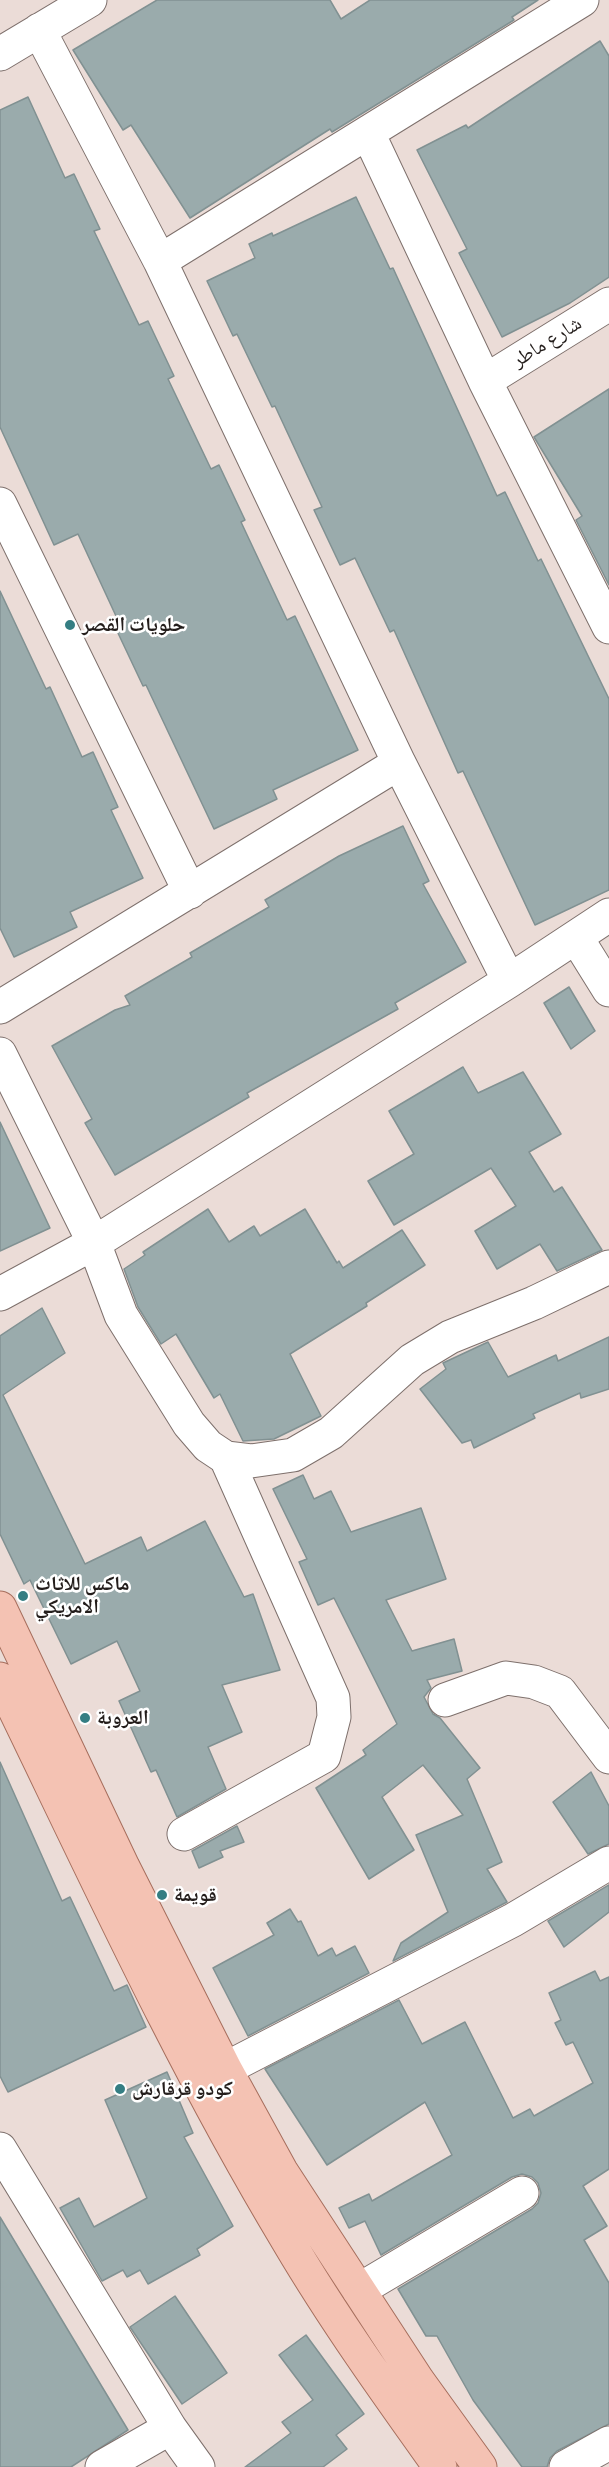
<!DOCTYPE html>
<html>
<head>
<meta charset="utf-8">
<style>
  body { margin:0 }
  canvas { display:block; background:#ebdcd7 }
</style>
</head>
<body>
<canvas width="609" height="2467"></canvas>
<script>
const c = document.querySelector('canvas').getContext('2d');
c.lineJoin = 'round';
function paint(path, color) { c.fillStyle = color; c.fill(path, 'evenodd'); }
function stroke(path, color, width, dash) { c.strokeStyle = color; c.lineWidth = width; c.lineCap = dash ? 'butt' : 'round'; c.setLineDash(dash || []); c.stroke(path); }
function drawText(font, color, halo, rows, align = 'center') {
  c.font = font + ' Literata,"Noto Naskh Arabic",serif'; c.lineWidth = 5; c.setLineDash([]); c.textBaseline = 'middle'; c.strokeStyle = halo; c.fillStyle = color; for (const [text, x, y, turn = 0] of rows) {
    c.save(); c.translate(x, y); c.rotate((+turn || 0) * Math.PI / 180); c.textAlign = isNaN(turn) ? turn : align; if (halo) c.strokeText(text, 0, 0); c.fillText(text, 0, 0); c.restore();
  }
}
const building = new Path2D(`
  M 157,0 L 330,0 L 341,19 L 370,0 L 538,0 L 512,17 L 514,20 L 332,132 L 330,129 L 190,218 L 131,125 L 123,130 L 73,50 Z
  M 600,41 L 609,56 L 609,277 L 570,303 L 502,337 L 459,253 L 467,249 L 417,150 L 466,125 L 468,128 Z
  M 28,97 L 65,178 L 74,174 L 100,229 L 94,231 L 139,325 L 148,321 L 174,376 L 168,379 L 211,469 L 219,465 L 245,520 L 241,522 L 287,620 L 295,616 L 358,750 L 273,790 L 277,799 L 214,829 L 146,685 L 143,686 L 117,631 L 122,629 L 78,534 L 54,545 L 0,427 L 0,110 Z
  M 356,197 L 390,269 L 393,268 L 497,496 L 505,492 L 538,561 L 541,559 L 609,699 L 609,890 L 535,925 L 463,771 L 458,773 L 394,630 L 390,632 L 355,558 L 340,565 L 314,510 L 322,507 L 275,406 L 272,407 L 237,334 L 233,336 L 207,281 L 255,258 L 249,244 L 272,233 L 273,236 Z
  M 609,389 L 609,585 L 576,520 L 582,516 L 534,437 Z
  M 0,591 L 46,689 L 50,687 L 82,757 L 93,752 L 118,807 L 111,810 L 143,878 L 70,912 L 77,927 L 14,957 L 0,928 Z
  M 403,826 L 429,881 L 423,884 L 466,962 L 395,1003 L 398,1009 L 247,1093 L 249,1097 L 115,1175 L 85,1123 L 92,1119 L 52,1046 L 115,1010 L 130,1005 L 125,996 L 192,957 L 190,953 L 269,907 L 265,900 L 339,856 Z
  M 569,987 L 595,1031 L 571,1049 L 544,1003 Z
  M 463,1067 L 478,1093 L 523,1072 L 561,1134 L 529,1152 L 554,1192 L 562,1187 L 602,1250 L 557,1271 L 540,1244 L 497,1269 L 475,1231 L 516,1206 L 491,1168 L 394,1225 L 368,1181 L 414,1154 L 389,1111 Z
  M 0,1122 L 50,1228 L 0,1251 Z
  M 208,1209 L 229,1242 L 254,1226 L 260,1236 L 305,1209 L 337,1263 L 339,1261 L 343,1268 L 402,1230 L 425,1265 L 366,1303 L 367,1306 L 290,1354 L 321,1416 L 274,1439 L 243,1441 L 220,1394 L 214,1398 L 176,1334 L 161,1344 L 138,1307 L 124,1269 L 145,1255 L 143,1252 Z
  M 42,1308 L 65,1353 L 3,1395 L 85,1564 L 141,1537 L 147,1551 L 205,1521 L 244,1597 L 253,1594 L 280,1670 L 222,1685 L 242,1732 L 208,1747 L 226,1789 L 177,1817 L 156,1770 L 151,1772 L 119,1701 L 140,1691 L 117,1641 L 71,1664 L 30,1580 L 24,1584 L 0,1534 L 0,1336 Z
  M 609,1337 L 609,1389 L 581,1398 L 580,1393 L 533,1414 L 535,1418 L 474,1448 L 471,1440 L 462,1443 L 420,1389 L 446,1369 L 443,1363 L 488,1342 L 508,1377 L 556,1355 L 558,1361 Z
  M 303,1475 L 314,1499 L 331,1491 L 351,1532 L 421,1508 L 446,1579 L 386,1600 L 412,1651 L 454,1639 L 462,1671 L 427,1680 L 431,1688 L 424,1697 L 433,1714 L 440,1718 L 480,1768 L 467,1779 L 502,1862 L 487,1869 L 507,1902 L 393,1961 L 401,1943 L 448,1912 L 416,1835 L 463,1815 L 423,1765 L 382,1797 L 414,1850 L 369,1879 L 316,1788 L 366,1755 L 363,1750 L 397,1724 L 334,1598 L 318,1605 L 299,1562 L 307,1559 L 273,1489 Z
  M 0,1762 L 62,1901 L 70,1897 L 114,1991 L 127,1985 L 146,2027 L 8,2092 L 0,2076 Z
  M 591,1772 L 609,1806 L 609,1844 L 588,1854 L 553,1802 Z
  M 237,1826 L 244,1842 L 220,1851 L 223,1857 L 199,1868 L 192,1851 Z
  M 609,1885 L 609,1912 L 564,1947 L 548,1921 Z
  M 290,1909 L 298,1922 L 301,1921 L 318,1956 L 332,1948 L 336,1956 L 355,1946 L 369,1973 L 248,2036 L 213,1968 L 274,1935 L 267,1923 Z
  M 595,1971 L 600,1981 L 609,1977 L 609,2169 L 583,2186 L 607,2226 L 584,2240 L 609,2283 L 609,2424 L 557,2451 L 550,2458 L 547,2467 L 522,2467 L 473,2400 L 437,2336 L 426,2336 L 398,2289 L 532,2209 L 538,2203 L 541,2193 L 538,2183 L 532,2177 L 522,2174 L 512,2177 L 381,2255 L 365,2221 L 349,2228 L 339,2208 L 369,2194 L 372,2201 L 452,2155 L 425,2102 L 327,2165 L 265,2069 L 399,2000 L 422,2044 L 465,2022 L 513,2118 L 530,2109 L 534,2116 L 593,2083 L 573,2042 L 566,2045 L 555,2023 L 561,2020 L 549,1993 Z
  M 167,2072 L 193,2133 L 184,2137 L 233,2226 L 197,2249 L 200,2255 L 148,2284 L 140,2270 L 127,2277 L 123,2270 L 102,2281 L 60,2208 L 79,2198 L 94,2227 L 147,2198 L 105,2100 Z
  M 0,2217 L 128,2430 L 71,2467 L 0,2467 Z
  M 175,2296 L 227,2373 L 182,2404 L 130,2327 Z
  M 306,2335 L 364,2414 L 336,2435 L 347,2449 L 323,2467 L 245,2467 L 291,2433 L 282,2422 L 313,2400 L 279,2355 Z`);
const street = new Path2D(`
  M 39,30 L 160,261 L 399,763 L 509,981
  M 0,54 L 90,0
  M 368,133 L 485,381 L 609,627
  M 160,261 L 582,0
  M 485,381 L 609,304
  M 0,504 L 190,892
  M 576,937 L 609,990
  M 0,1007 L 399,763
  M 0,1054 L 94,1243 L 121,1315 L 189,1424 L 208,1446 L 226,1458 L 251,1461 L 293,1455 L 331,1433 L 412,1360 L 450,1337 L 534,1303 L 609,1267
  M 0,1294 L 94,1243 L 509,981 L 609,915
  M 445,1700 L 506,1678 L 534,1682 L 560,1692 L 609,1757
  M 184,1834 L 324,1756 L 334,1717 L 333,1698 L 226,1458
  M 225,2069 L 513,1920 L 609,1863
  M 0,2149 L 170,2428 L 198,2467
  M 359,2290 L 522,2193
  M 102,2467 L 170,2428
  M 566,2467 L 609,2443`);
const primary = new Path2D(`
  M 0,1608 L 123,1867 L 225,2069 L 281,2171 L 418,2381 L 480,2467
  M 0,1679 C 92,1868 179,2060 288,2241 C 334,2319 387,2393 440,2467`);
const markers = [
  [70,625,6,"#357e83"],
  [23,1596,6,"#357e83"],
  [85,1718,6,"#357e83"],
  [162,1895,6,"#357e83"],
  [120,2089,6,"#357e83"]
];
const streetNames = [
  ["شارع ماطر",547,342,-32]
];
const poiNames = [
  ["حلويات القصر",82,625],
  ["ماكس للاثاث",35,1584],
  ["الامريكي",35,1607],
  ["العروبة",97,1718],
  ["قويمة",174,1895],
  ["كودو قرقارش",132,2089]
];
paint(building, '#9aabac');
stroke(building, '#819192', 1.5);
stroke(street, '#7e706c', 35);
stroke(primary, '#a66e5d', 35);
stroke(street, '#fff', 33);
stroke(primary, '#f4c2b3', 33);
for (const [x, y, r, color] of markers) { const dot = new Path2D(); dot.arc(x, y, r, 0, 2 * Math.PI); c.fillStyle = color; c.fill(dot); stroke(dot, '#fff', 2); }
drawText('20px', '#231d1b', '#fff', streetNames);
drawText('bold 20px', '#231d1b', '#fff', poiNames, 'left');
</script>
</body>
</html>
